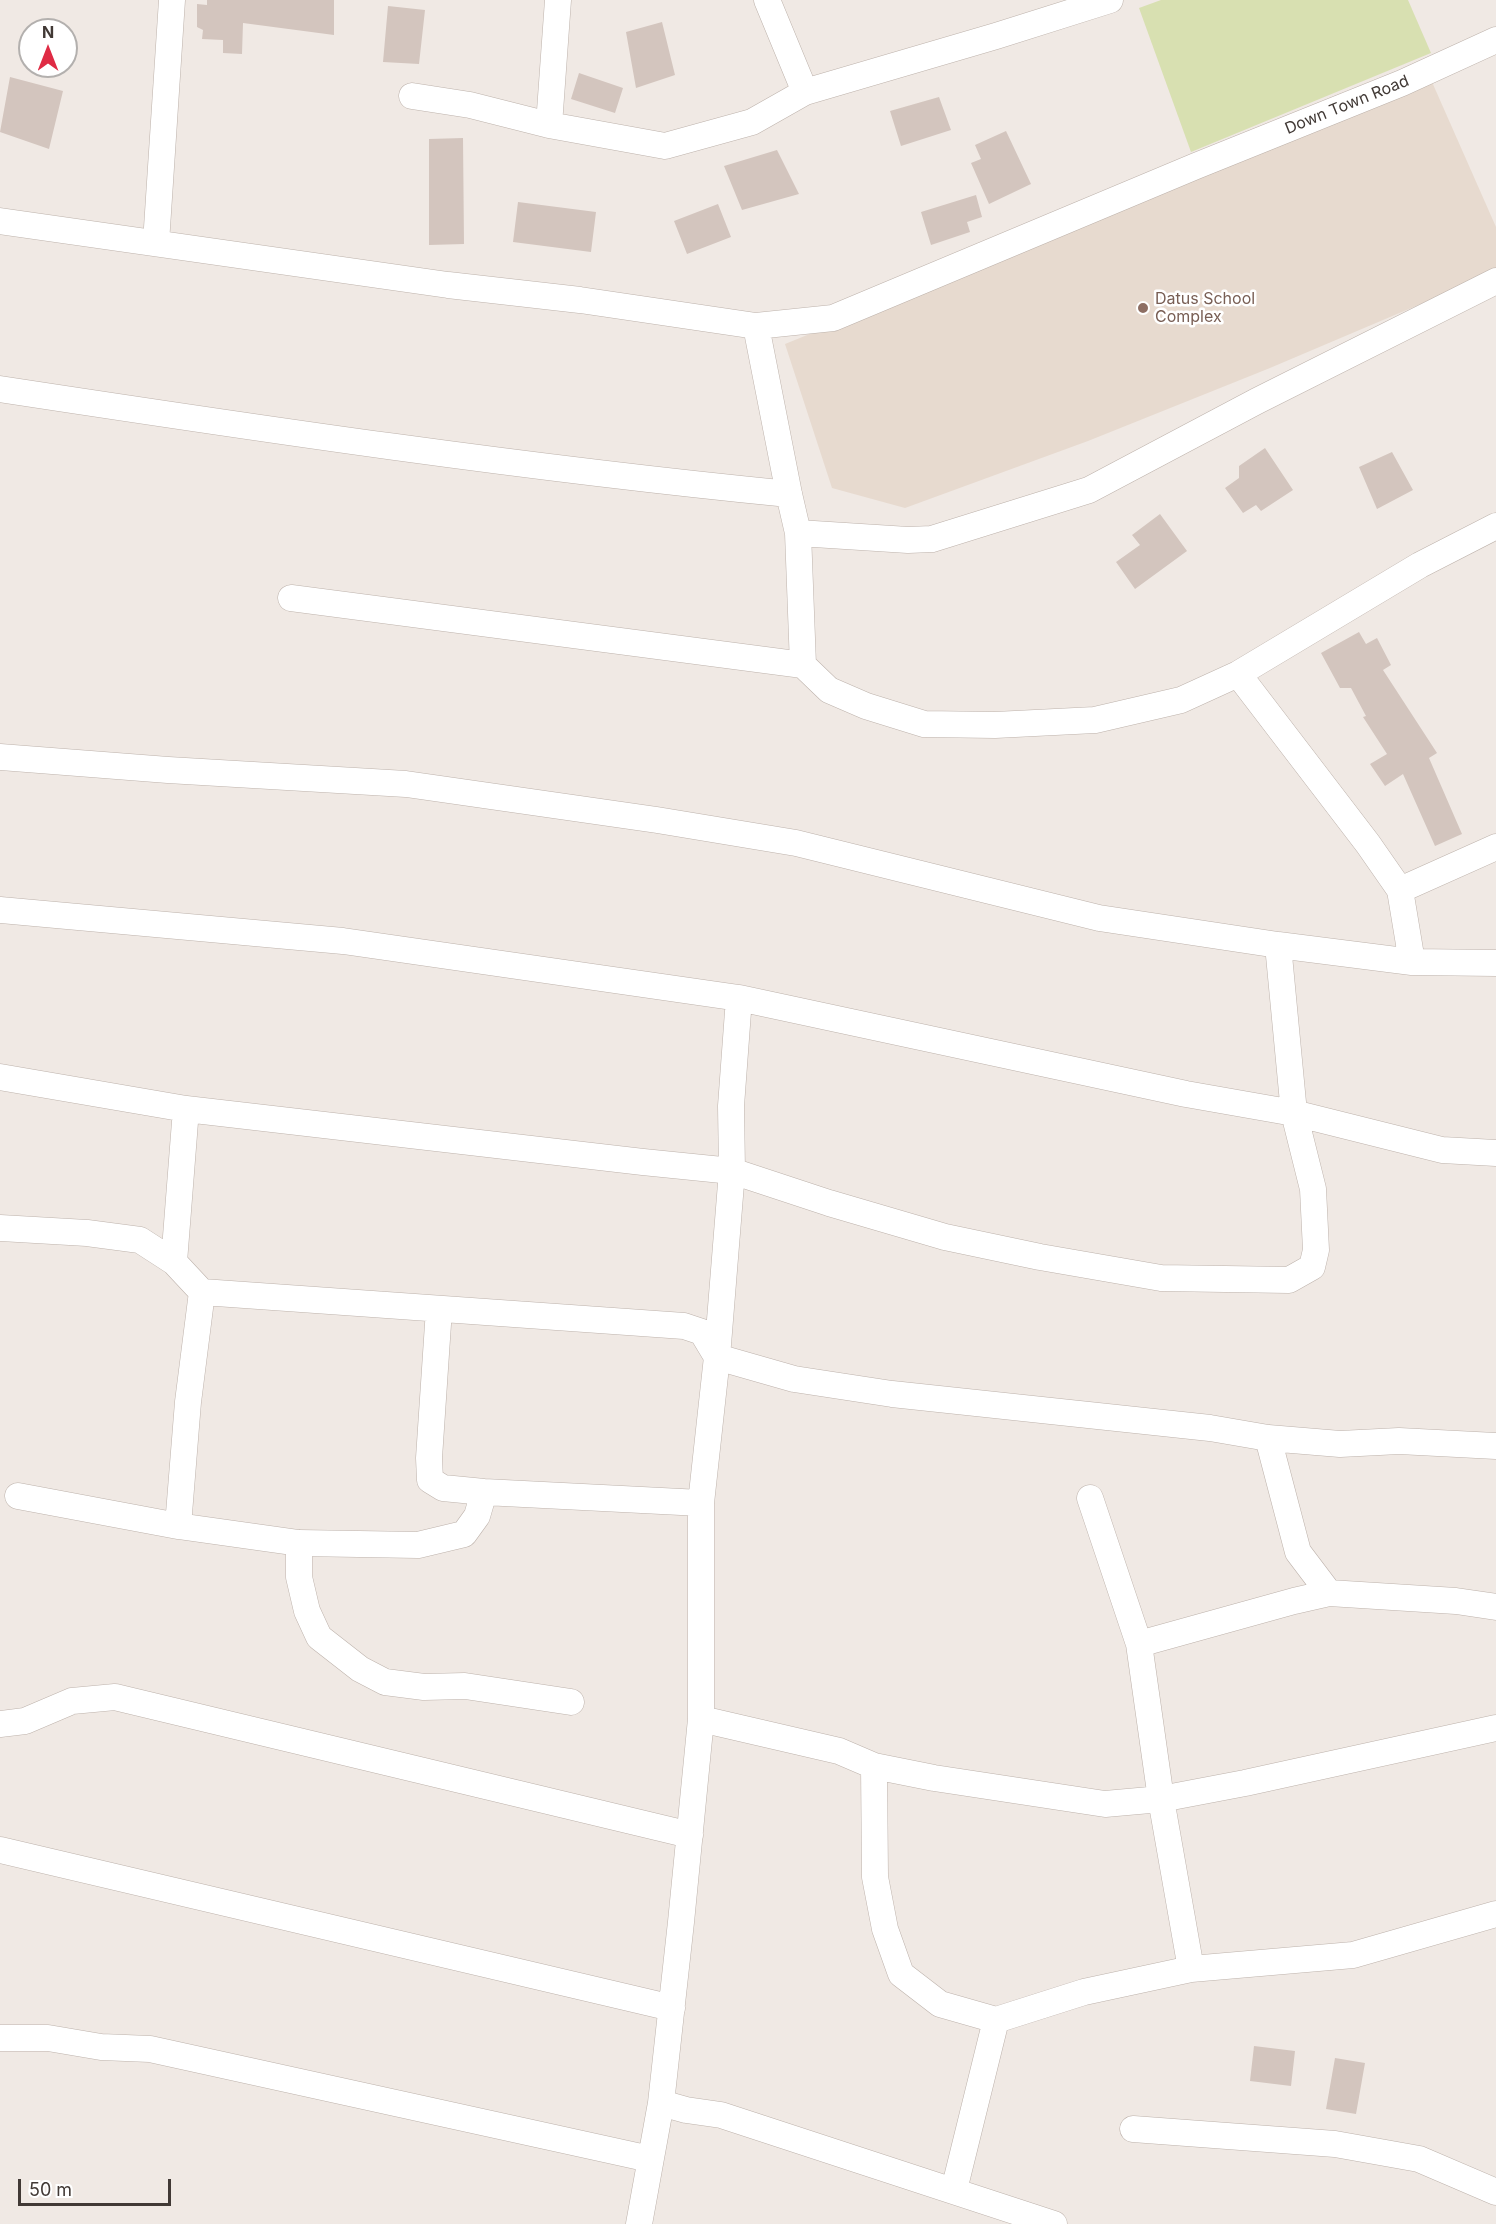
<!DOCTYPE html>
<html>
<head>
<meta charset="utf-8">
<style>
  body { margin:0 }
  #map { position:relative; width:1496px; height:2224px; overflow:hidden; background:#f0e9e4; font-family:Inter,sans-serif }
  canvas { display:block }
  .north { position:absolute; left:18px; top:18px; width:60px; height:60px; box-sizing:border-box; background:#fff; border:2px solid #b3b0ae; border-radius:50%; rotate:0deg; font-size:16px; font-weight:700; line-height:24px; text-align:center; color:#413935 }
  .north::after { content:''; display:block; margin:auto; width:21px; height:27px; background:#df2b44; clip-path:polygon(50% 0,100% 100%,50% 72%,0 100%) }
  .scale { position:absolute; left:18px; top:2179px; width:153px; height:27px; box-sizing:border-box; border:3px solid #413935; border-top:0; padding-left:8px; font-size:18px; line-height:21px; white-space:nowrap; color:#413935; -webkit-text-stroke:4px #fff; paint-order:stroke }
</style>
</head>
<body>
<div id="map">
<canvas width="1496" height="2224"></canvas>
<div class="north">N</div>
<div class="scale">50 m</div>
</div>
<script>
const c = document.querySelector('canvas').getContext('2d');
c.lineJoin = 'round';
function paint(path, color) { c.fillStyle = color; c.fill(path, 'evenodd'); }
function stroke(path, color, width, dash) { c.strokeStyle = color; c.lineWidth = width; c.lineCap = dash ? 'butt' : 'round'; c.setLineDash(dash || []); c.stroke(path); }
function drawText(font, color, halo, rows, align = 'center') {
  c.font = font + ' Inter,sans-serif'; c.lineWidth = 5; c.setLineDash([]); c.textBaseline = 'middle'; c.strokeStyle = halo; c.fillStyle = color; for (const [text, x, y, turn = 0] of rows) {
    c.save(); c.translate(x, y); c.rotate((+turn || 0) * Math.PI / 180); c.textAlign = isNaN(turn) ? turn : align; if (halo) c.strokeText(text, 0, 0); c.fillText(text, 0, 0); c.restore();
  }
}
const education = new Path2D(`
  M 1432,82 L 1496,227 L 1496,272 L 1270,368 L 1088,441 L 905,508 L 832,488 L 785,344 Z`);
const green = new Path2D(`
  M 1161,0 L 1408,0 L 1431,53 L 1191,152 L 1139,8 Z`);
const building = new Path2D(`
  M 207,0 L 334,0 L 334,35 L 243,23 L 242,54 L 223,53 L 223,40 L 202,39 L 203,30 L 197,27 L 197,4 L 207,5 Z
  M 388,6 L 425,10 L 419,64 L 383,62 Z
  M 662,22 L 675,75 L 636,88 L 626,32 Z
  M 579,73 L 623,88 L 615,113 L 571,99 Z
  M 10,77 L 63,91 L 49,149 L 0,132 Z
  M 939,97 L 951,130 L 901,146 L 890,111 Z
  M 1006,131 L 1031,184 L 989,204 L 971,163 L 981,159 L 975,145 Z
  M 463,138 L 464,244 L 429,245 L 429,139 Z
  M 777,150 L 799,194 L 742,210 L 724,166 Z
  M 976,195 L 982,217 L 967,222 L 970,232 L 931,245 L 921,212 Z
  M 518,202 L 596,212 L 591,252 L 513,242 Z
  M 718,204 L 731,237 L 687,254 L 674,221 Z
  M 1265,448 L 1293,490 L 1261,511 L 1256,505 L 1243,513 L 1225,488 L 1239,478 L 1239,466 Z
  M 1392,452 L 1413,490 L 1377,509 L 1359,467 Z
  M 1160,514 L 1187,551 L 1135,589 L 1116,562 L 1140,545 L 1132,535 Z
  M 1359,632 L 1366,644 L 1377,638 L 1391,665 L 1383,670 L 1437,753 L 1429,758 L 1462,834 L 1435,846 L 1403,774 L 1385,786 L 1370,764 L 1387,754 L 1363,717 L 1366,716 L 1351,688 L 1340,688 L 1321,653 Z
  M 1254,2046 L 1295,2051 L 1291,2086 L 1250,2081 Z
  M 1335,2058 L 1365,2063 L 1356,2114 L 1326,2109 Z`);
const minor = new Path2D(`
  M 767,0 L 805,92
  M 412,96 L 470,105 L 549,125 L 665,146 L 752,122 L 805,92 L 996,36 L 1110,0
  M 549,125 L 558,0
  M 0,221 L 448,285 L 580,300 L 756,326 L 833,318 L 1196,166 L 1402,83 L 1496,40
  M 156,243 L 172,0
  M 0,389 C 262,429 525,468 789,494
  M 798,533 L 908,540 L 932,539 L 1089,490 L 1257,401 L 1496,281
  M 291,598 L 803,665 L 798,533 L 789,494 L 756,326
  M 803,665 L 829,690 L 866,706 L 924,724 L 995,725 L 1095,720 L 1181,700 L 1238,674 L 1420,565 L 1496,526
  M 1238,674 L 1368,844 L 1400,890 L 1412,962
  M 0,757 L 168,770 L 406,784 L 657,820 L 796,843 L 1099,918 L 1278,945 L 1412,962 L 1496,963
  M 1400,890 L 1496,847
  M 0,910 L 343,941 L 739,998 L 1186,1094 L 1294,1113 L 1442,1150 L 1496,1153
  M 0,1077 L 186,1109 L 643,1162 L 732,1171 L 829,1203 L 945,1237 L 1040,1257 L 1161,1278 L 1289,1280 L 1312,1267 L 1316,1250 L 1313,1189 L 1294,1113 L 1278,945
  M 0,1228 L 87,1233 L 140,1240 L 174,1262 L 202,1292 L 684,1326 L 702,1332 L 717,1357 L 794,1379 L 892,1394 L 1210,1428 L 1268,1438 L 1340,1444 L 1399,1441 L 1496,1446
  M 174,1262 L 186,1109
  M 439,1309 L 429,1458 L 430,1480 L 443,1488 L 484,1492 L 701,1503
  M 1268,1438 L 1298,1552 L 1329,1593
  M 18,1496 L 178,1526 L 299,1543 L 418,1545 L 464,1534 L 477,1516 L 484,1492
  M 1090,1498 L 1139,1644 L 1161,1799 L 1191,1969
  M 178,1526 L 188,1402 L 202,1292
  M 299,1543 L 299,1577 L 307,1611 L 319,1637 L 360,1669 L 385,1682 L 424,1687 L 465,1686 L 571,1702
  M 1139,1644 L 1294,1601 L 1329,1593 L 1456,1601 L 1496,1607
  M 701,1719 L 839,1751 L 874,1766 L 934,1778 L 1105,1804 L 1161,1799 L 1245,1783 L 1496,1728
  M 0,1724 L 25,1721 L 72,1701 L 115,1697 L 690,1835
  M 874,1766 L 875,1877 L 885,1929 L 901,1974 L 940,2004 L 996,2020
  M 0,1850 L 672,2008
  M 0,2038 L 48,2038 L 101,2047 L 150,2049 L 650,2159
  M 661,2103 L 686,2110 L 721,2115 L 1054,2224
  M 1133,2129 L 1335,2144 L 1419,2159 L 1496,2192
  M 954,2190 L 996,2020 L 1084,1992 L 1191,1969 L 1353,1955 L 1496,1914
  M 639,2224 L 661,2103 L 681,1922 L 701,1719 L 701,1503 L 717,1357 L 732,1171 L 731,1106 L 739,998`);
const markers = [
  [1143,308,6,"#8d6e63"]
];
const streetNames = [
  ["Down Town Road",1347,105,-22]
];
const educationNames = [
  ["Datus School",1155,299],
  ["Complex",1155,317]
];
paint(education, '#e7dacf');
paint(green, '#d8e0b1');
paint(building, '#d3c5be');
stroke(minor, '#bdb2ab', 27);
stroke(minor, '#fff', 26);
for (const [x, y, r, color] of markers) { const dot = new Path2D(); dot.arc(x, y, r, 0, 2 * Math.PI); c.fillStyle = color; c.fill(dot); stroke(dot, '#fff', 2); }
drawText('16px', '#413935', '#fff', streetNames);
drawText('16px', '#785e54', '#fff', educationNames, 'left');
</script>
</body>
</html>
